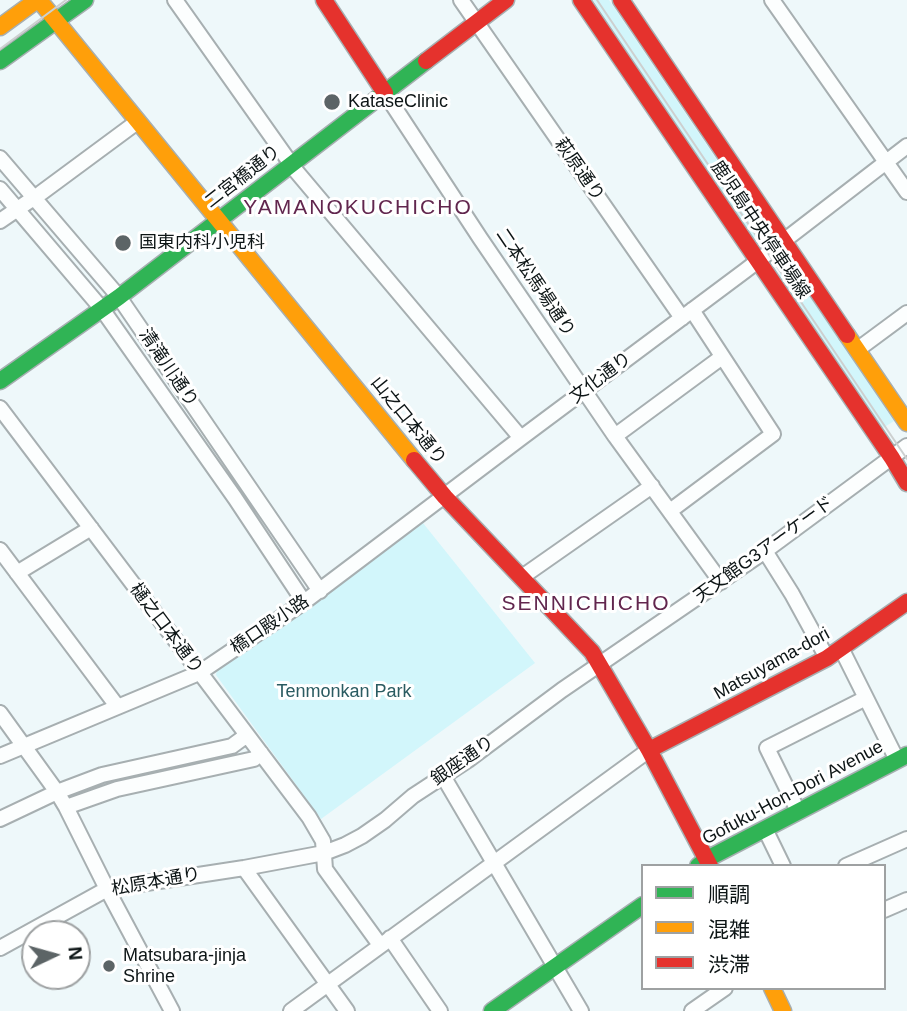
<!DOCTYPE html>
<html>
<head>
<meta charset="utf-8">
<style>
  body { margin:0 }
  #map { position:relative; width:907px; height:1011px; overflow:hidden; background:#eef8fa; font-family:Arial,"Noto Sans JP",sans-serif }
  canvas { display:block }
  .legend { position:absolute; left:641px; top:864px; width:245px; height:126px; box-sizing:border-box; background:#fff; border:2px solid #9ea1a2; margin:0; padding:9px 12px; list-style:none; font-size:21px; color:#0d1516 }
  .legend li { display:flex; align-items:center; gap:14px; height:35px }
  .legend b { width:35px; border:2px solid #9ea1a2 }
  .north { position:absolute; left:21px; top:920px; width:70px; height:70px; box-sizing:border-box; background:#fff; border:2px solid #9ea1a2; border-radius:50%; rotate:85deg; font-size:19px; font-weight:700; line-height:28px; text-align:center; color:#0d1516 }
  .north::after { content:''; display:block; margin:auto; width:24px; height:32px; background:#5c6466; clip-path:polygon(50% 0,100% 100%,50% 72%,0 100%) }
</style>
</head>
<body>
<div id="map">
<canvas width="907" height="1011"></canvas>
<ul class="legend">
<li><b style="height:9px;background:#30b455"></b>順調</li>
<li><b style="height:9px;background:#ff9f0a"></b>混雑</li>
<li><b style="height:9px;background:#e5322d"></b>渋滞</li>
</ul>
<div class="north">N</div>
</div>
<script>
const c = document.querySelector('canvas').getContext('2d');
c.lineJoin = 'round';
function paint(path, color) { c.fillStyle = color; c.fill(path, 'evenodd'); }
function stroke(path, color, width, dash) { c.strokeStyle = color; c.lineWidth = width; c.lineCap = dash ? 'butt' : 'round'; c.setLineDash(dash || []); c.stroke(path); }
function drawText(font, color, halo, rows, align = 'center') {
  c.font = font + ' Arial,"Noto Sans JP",sans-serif'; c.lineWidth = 6; c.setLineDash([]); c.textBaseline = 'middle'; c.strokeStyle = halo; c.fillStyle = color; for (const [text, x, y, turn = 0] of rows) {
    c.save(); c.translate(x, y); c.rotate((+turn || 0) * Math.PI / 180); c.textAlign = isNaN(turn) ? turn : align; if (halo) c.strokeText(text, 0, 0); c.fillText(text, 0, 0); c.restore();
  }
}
const green = new Path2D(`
  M 593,0 L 609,0 L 764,230 L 753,238 Z
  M 790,267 L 894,421 L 883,428 L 779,275 Z
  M 423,523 L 535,663 L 321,819 L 216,675 L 217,670 L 309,608 Z`);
const street = new Path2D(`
  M 175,0 L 296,171 L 521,438
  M 461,0 L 682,318
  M 772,0 L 907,192
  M 385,93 L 480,238 L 615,436 L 721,582
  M 0,158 L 119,297 L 320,591
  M 0,189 L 102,309 L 235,498 L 304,602
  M 0,221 L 41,193 L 137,122
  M 857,350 L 907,313
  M 0,408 L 309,817 L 323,841 L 325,869 L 380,945
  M 615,436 L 722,357
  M 670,511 L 773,434 L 692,310
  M 0,550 L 117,706
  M 765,551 L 792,594 L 827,658
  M 17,573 L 91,528
  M 522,577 L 652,486
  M 841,648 L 897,760
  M 0,713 L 57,792 L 66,807 L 107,889 L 172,1011
  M 0,756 L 199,673 L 304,602 L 521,438 L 746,270 L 907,146
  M 443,776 L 581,1011
  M 66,807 L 117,789 L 254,759 L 261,753
  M 798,811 L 767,748 L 866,698
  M 0,819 L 57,792 L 102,775 L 232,746 L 247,735
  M 765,829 L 783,866
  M 846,866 L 907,839
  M 244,868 L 347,1011
  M 884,910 L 907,900
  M 390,938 L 440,1011
  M 0,948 L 107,889 L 244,868 L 324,853 L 345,845 L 362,836 L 385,820 L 413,796 L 468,760 L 562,690 L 765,551 L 907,446
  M 291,1011 L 649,750
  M 692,1011 L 725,988`);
const fast = new Path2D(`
  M 0,61 L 85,0
  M 0,381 L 119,297 L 426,61
  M 698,866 L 707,859 L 907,755
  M 492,1011 L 643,905`);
const slow = new Path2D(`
  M 39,0 L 414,460
  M 0,27 L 37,0
  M 847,335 L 907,423
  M 772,988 L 783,1011`);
const jam = new Path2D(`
  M 324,0 L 385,93
  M 581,0 L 892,458 L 907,483
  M 621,0 L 847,335
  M 426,61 L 506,0
  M 414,460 L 445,497 L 592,652 L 649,750 L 710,866
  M 649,750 L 827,658 L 907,602`);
const tram = new Path2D(`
  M 597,0 L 907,459
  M 0,49 L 66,0`);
const markers = [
  [332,102,9,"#5c6466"],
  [123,243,9,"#5c6466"],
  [109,966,7,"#5c6466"]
];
const poiNames = [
  ["KataseClinic",348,102],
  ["国東内科小児科",139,243],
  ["Matsubara-jinja",123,956],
  ["Shrine",123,977]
];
const streetNames = [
  ["萩原通り",579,170,55],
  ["二宮橋通り",243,177,-38],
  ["鹿児島中央停車場線",760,230,56],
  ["二本松馬場通り",535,283,56],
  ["清滝川通り",168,368,56],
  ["文化通り",601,378,-37],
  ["山之口本通り",408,421,51],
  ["天文館G3アーケード",764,550,-36],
  ["橋口殿小路",270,625,-34],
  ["樋之口本通り",166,629,53],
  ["Matsuyama-dori",772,664,-29],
  ["銀座通り",463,761,-35],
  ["Gofuku-Hon-Dori Avenue",793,793,-28],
  ["松原本通り",156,882,-10]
];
const parkNames = [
  ["Tenmonkan Park",344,692]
];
const quarterNames = [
  ["YAMANOKUCHICHO",358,208],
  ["SENNICHICHO",586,604]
];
paint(green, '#d2f6fb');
stroke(street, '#a7afb1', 18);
stroke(fast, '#a7afb1', 19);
stroke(slow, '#a7afb1', 19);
stroke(jam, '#a7afb1', 19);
stroke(street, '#fcfefe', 14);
stroke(fast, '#30b455', 16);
stroke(slow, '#ff9f0a', 16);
stroke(jam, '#e5322d', 16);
stroke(tram, '#cdd0d0', 2);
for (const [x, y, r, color] of markers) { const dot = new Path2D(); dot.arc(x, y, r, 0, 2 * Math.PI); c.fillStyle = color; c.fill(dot); stroke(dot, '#fff', 2.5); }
drawText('18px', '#0d1516', '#fff', poiNames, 'left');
drawText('18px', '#0d1516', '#fff', streetNames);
drawText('18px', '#2a5b61', '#fff', parkNames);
c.letterSpacing = '2px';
drawText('21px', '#61264e', '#fff', quarterNames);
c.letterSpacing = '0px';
</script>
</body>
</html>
